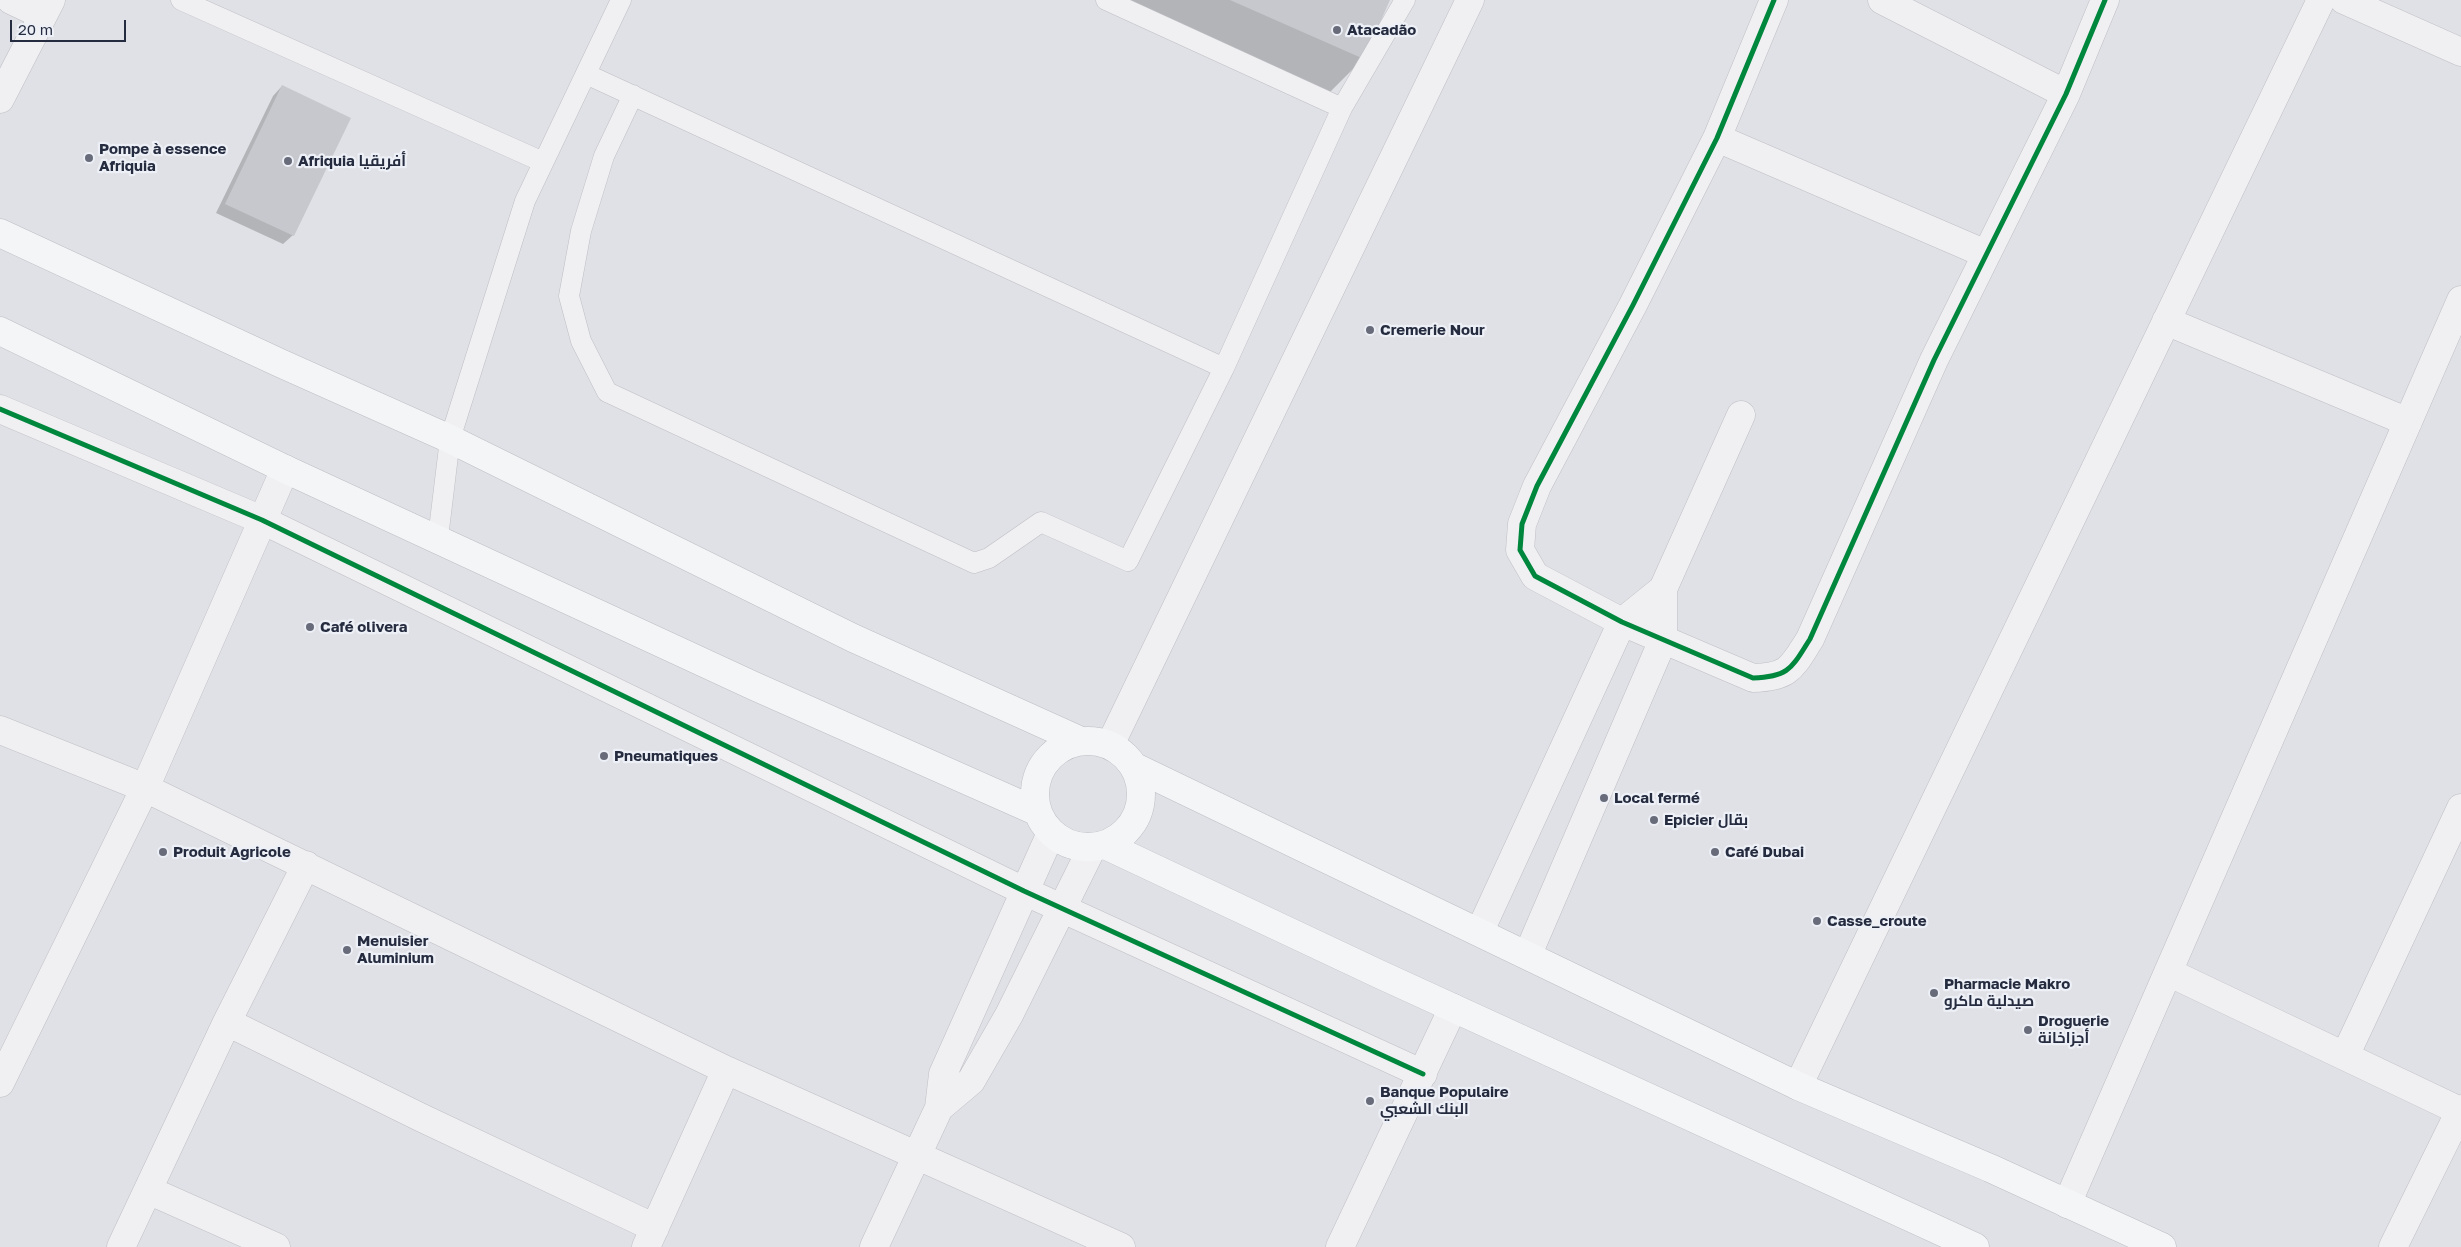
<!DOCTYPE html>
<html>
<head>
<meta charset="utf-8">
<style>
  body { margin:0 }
  #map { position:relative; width:2461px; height:1247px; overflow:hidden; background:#e0e1e6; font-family:"Golos Text",sans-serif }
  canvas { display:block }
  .scale { position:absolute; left:10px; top:20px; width:116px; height:22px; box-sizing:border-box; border:2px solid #262c40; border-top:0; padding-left:6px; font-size:15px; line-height:18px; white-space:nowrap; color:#262c40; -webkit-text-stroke:4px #edf0f6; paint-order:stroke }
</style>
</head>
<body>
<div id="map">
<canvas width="2461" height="1247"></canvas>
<div class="scale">20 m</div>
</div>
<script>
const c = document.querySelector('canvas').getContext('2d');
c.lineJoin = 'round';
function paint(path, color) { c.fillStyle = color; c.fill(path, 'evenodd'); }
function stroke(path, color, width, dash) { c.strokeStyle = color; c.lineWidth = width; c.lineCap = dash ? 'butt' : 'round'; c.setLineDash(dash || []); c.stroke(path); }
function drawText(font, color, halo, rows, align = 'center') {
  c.font = font + ' "Golos Text",Cairo,sans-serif'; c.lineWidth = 4.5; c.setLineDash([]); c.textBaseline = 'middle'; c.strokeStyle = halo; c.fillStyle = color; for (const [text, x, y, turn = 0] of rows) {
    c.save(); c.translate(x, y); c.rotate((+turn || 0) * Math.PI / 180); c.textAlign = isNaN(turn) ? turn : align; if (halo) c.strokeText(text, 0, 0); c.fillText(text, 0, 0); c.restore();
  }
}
const shadow = new Path2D(`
  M 1114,0 L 1389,0 L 1363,59 L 1327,95 Z
  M 282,86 L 293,235 L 283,244 L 216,213 L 273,96 Z`);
const building = new Path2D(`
  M 1230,0 L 1390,0 L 1364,59 Z
  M 282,85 L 351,118 L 294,236 L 225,204 Z`);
const service = new Path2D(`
  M 181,0 L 543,162
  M 1106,0 L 1342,108
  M 586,74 L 1224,368
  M 633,95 L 604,156 L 581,231 L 569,296 L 581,341 L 607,392 L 974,563 L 989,558 L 1041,522 L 1128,561 L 1224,368 L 1342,108 L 1405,0
  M 438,538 L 450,439 L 525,201 L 621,0`);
const minor = new Path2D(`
  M 11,0 L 43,15
  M 1774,0 L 1717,138 L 1633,305 L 1537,486 L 1522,524 L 1520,550 L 1535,576 L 1622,622 L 1753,678 C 1790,677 1792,667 1810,639 L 1934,360 L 2066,94 L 2105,0
  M 1882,0 L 2066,94
  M 2344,0 L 2461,52
  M 0,99 L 51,0
  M 1717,138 L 1986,254
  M 2166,321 L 2408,422
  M 0,409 L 262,520 L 1024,891 L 1423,1074
  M 0,730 L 145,788 L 726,1070 L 1121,1247
  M 1110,745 L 1470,0
  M 1480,931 L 1622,622 L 1663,589
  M 1528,954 L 1663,640 L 1663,589 L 1741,415
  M 2168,972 L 2460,1111
  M 227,1022 L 422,1118 L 655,1228
  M 2345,1056 L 2461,808
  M 0,1083 L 145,788 L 285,469
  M 1798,1086 L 2321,0
  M 939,1108 L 971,1081 L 1009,1015 L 1092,848
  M 148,1190 L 276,1247
  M 2067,1204 L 2461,300
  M 121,1247 L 227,1022 L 306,865
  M 646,1247 L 726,1070
  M 874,1247 L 939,1108 L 943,1074 L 1051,833
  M 1340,1247 L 1453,1008
  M 2393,1247 L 2461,1109`);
const primary = new Path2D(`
  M 0,233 L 280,363 L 450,439 L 853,638 L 1081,741
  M 0,331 L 285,469 L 754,686 L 1038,812
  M1035 794a53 53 0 1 1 106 0a53 53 0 1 1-106 0Z
  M 1133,766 L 1798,1086 L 1990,1168 L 2162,1247
  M 1105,845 L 1379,974 L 1975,1247`);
const cycleway = new Path2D(`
  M 1774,0 L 1717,138 L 1633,305 L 1537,486 L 1522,524 L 1520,550 L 1535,576 L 1622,622 L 1753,678 C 1790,677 1792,667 1810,639 L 1934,360 L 2066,94 L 2105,0
  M 0,409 L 262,520 L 1024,891 L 1423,1074`);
const markers = [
  [1337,30,5,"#676b7a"],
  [89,158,5,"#676b7a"],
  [288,161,5,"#676b7a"],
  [1370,330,5,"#676b7a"],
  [310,627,5,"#676b7a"],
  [604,756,5,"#676b7a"],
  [1604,798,5,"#676b7a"],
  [1654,820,5,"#676b7a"],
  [163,852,5,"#676b7a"],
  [1715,852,5,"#676b7a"],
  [1817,921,5,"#676b7a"],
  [347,950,5,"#676b7a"],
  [1934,993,5,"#676b7a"],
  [2028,1030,5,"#676b7a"],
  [1370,1101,5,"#676b7a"]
];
const poiNames = [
  ["Atacadão",1347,30],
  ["Pompe à essence",99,149],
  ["Afriquia",99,166],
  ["Afriquia أفريقيا",298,161],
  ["Cremerie Nour",1380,330],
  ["Café olivera",320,627],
  ["Pneumatiques",614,756],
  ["Local fermé",1614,798],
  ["Epicier بقال",1664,820],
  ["Produit Agricole",173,852],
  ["Café Dubai",1725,852],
  ["Casse_croute",1827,921],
  ["Menuisier",357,941],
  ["Aluminium",357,958],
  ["Pharmacie Makro",1944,984],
  ["صيدلية ماكرو",1944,1001],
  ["Droguerie",2038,1021],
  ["أجزاخانة",2038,1038],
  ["Banque Populaire",1380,1092],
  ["البنك الشعبي",1380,1109]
];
paint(shadow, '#0003');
paint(building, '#c6c8cd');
stroke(service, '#bebfc4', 21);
stroke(minor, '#bebfc4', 29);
stroke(primary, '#bcbec4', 29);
stroke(service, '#f0f0f2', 20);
stroke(minor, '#f0f0f2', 28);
stroke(primary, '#f4f5f6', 28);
stroke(cycleway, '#00873e', 5);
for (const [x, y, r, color] of markers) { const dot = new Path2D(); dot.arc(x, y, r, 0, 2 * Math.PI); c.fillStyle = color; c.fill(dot); stroke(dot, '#edf0f6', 2); }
drawText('bold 15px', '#262c40', '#edf0f6', poiNames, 'left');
</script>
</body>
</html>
